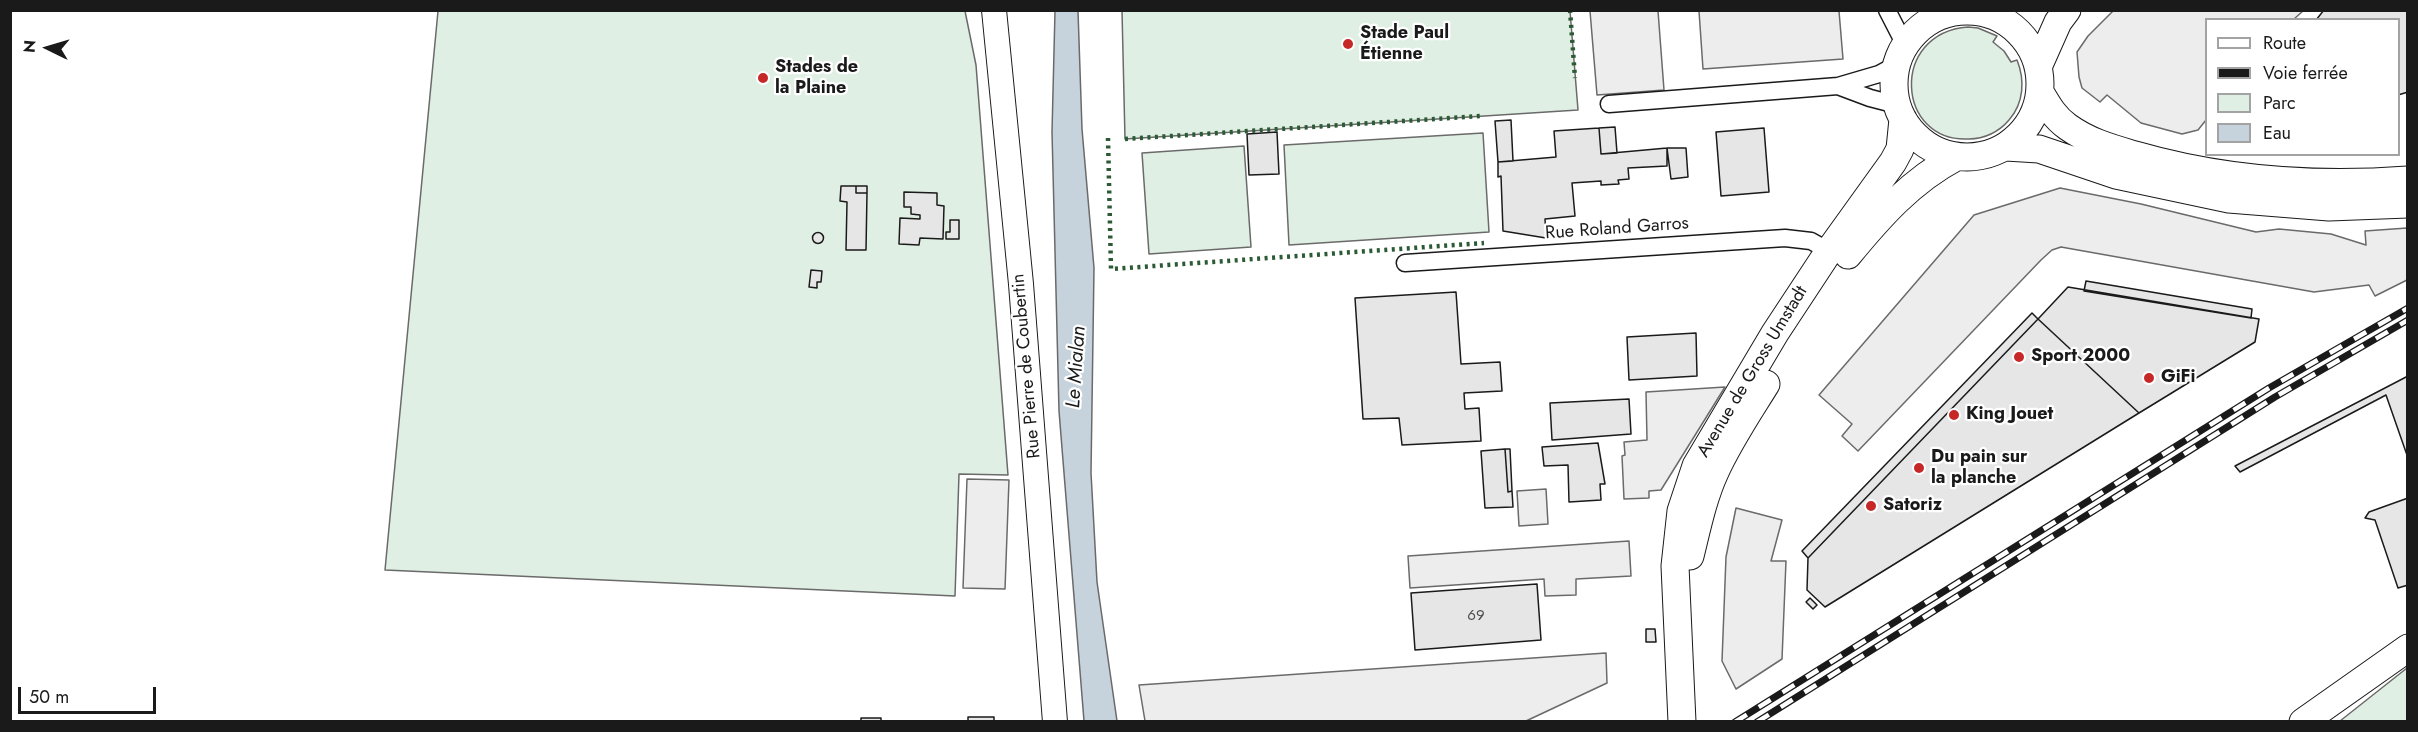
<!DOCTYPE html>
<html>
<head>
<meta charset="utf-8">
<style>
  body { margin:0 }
  #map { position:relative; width:2418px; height:732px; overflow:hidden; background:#fff; font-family:Jost,sans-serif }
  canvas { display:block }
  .frame { position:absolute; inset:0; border:12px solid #1a1a1a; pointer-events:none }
  .legend { position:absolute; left:2205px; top:18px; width:195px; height:138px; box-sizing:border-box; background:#fff; border:2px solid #a3a3a3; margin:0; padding:8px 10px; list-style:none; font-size:18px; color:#1a1a1a }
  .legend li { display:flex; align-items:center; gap:12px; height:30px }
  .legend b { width:30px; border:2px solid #a3a3a3 }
  .north { position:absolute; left:18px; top:18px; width:60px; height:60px; -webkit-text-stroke:4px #fff; paint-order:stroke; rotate:275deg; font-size:16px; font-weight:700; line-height:24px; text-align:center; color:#1a1a1a }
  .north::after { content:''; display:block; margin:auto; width:21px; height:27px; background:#1a1a1a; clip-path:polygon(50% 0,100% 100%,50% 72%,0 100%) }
  .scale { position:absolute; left:18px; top:687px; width:138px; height:27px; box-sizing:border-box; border:3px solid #1a1a1a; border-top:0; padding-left:8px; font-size:18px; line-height:21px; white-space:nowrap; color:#1a1a1a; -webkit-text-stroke:4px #fff; paint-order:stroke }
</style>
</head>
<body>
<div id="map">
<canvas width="2418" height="732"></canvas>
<div class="frame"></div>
<ul class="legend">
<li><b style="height:8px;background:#fff"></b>Route</li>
<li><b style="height:8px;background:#1a1a1a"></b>Voie ferrée</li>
<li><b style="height:16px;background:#e0efe3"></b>Parc</li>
<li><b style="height:16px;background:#c6d2dc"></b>Eau</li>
</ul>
<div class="north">N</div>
<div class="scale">50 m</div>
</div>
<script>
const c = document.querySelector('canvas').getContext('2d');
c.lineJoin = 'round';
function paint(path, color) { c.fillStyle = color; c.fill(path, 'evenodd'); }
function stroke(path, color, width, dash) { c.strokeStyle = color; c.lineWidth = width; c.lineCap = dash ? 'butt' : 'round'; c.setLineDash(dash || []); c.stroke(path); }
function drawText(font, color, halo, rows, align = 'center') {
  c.font = font + ' Jost,sans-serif'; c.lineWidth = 4.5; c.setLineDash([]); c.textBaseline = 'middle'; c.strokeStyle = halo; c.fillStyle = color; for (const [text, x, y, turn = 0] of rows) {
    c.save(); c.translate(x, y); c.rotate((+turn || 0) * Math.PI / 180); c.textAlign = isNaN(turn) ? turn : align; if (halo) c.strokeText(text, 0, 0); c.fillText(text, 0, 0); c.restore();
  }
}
const green = new Path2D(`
  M 438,11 L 965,11 L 976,65 L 1008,475 L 959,474 L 955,596 L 385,570 Z
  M 1122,11 L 1570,11 L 1578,110 L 1125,139 Z
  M 1968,27 L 1978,28 L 1997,36 L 1993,42 L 2004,51 L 2011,62 L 2017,60 C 2025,80 2024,103 2009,120 C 1999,132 1984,139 1969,139 C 1896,143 1889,33 1968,27 Z
  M 1483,133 L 1489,232 L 1289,245 L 1284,145 Z
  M 1244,146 L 1251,247 L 1149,254 L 1142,153 Z
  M 2407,668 L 2407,721 L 2340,721 Z`);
const parking = new Path2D(`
  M 2114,10 L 2303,10 L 2303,11 L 2294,19 L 2206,20 L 2206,120 L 2198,130 L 2182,134 L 2141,123 L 2107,95 L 2100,102 L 2082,88 L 2079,77 L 2077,52 L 2088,36 Z
  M 1590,11 L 1658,11 L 1664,90 L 1597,95 Z
  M 1699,11 L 1839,11 L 1843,59 L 1703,69 Z
  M 2060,188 L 2141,204 L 2256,232 L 2279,229 L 2331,234 L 2366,245 L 2365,231 L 2407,228 L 2407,280 L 2375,296 L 2369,285 L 2314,292 L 2061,247 L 2052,250 L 2041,260 L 1858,451 L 1842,436 L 1852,424 L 1819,395 L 1974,215 Z
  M 1725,387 L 1661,490 L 1649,491 L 1649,498 L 1624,499 L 1622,456 L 1625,455 L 1624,442 L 1647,440 L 1646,392 Z
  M 967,479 L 1009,480 L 1005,589 L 963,588 Z
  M 1546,489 L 1548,524 L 1519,526 L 1517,491 Z
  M 1736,508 L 1782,520 L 1771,561 L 1786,561 L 1782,659 L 1736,689 L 1722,661 L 1726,557 Z
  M 1629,541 L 1631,576 L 1576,579 L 1576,595 L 1545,596 L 1544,579 L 1410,588 L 1408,556 Z
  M 1606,653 L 1607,683 L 1526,721 L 1145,721 L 1139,685 Z`);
const water = new Path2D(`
  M 1055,11 L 1078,11 L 1082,129 L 1094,268 L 1091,473 L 1097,582 L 1117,721 L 1084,721 L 1059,411 L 1052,132 Z`);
const building = new Path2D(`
  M 2324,10 L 2408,10 L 2408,92 L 2398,95 L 2398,20 L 2316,20 Z
  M 1511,120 L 1513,161 L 1498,162 L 1495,121 Z
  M 1615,127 L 1617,153 L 1601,154 L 1599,128 Z
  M 1599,128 L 1601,154 L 1667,148 L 1667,166 L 1628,168 L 1629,179 L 1618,180 L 1619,184 L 1601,185 L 1601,181 L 1572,183 L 1575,216 L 1545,219 L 1546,238 L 1503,231 L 1501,176 L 1498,177 L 1498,162 L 1556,157 L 1554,131 Z
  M 1764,128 L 1769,192 L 1721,196 L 1716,132 Z
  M 1277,132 L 1279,174 L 1249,175 L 1247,134 Z
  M 1667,148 L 1686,148 L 1688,177 L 1671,179 Z
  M 841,186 L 856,186 L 856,193 L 867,193 L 866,250 L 846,250 L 847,202 L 840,201 Z
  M 856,186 L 867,186 L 867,193 L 856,193 Z
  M 904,192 L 937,193 L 937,205 L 944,206 L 943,239 L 920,238 L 919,245 L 899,244 L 900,218 L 920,219 L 920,215 L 911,214 L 911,207 L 904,207 Z
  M 950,220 L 959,220 L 959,239 L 946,239 L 946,232 L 950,232 Z
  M812.5 238a5.5 5.5 0 1 1 11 0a5.5 5.5 0 1 1-11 0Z
  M 811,270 L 822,271 L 821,282 L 817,282 L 817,288 L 809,287 Z
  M 2086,281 L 2252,309 L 2251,318 L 2084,291 Z
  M 2068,287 L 2259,319 L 2255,342 L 2139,413 L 2038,319 Z
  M 1456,292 L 1461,364 L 1500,362 L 1502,391 L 1464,393 L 1465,409 L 1479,408 L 1481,441 L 1402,445 L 1399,418 L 1363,419 L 1355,298 Z
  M 2032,313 L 2038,319 L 1808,558 L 1802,551 Z
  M 2038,319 L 2139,413 L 1825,607 L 1807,590 L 1808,558 Z
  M 1696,333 L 1697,376 L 1629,380 L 1627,337 Z
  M 2408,376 L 2408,458 L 2386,395 L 2240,472 L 2235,466 Z
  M 1629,399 L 1631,434 L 1552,440 L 1550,403 Z
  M 1598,443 L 1605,484 L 1600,484 L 1601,500 L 1569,502 L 1568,465 L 1544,466 L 1542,447 Z
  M 1505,449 L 1510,449 L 1512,491 L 1508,492 Z
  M 1505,449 L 1508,492 L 1512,491 L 1513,507 L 1485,508 L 1481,451 Z
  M 2408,498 L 2408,585 L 2398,588 L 2375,520 L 2365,518 L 2369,512 Z
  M 1537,584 L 1541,640 L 1415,650 L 1411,593 Z
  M 1810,598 L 1817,605 L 1813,609 L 1806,602 Z
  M 1646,629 L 1655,629 L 1656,642 L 1646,642 Z
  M 968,717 L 994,717 L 994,722 L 968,722 Z
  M 861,718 L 881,718 L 881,722 L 861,722 Z`);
const street = new Path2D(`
  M 1887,10 L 1905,45
  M 1944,10 L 1949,13
  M 1838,86 L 1870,98 L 1897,105
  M 1609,104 L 1838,86 L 1879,74 L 1892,67 L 1898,60
  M 1405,263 L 1785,238 L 1811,241 L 1829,251`);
const secondary = new Path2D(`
  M 994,10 L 1021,284 L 1055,722`);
const primary = new Path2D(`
  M1894 84a73 73 0 1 1 146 0a73 73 0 1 1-146 0Z
  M 2038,67 L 2058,22 L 2067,10
  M 2040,92 C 2048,106 2055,118 2068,127 C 2089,142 2111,148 2135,155 C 2225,181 2315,187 2408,180
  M 2006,147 L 2039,149 L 2116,175 L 2229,199 L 2329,207 L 2408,204
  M 1848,255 C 1880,216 1911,181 1956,157
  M 1690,556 C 1697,528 1703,498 1715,472 C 1729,441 1748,413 1766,384
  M 1682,722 L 1675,566 L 1681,511 L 1696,466 L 1775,333 L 1829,251 L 1893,162 L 1900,149 L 1903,119
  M 2303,722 L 2408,648`);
const rail = new Path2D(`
  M 1735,722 L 2269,388 L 2408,308
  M 1757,722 L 2275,397 L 2408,320`);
const hedge = new Path2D(`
  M 1570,10 L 1575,78
  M 1108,138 L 1111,269 L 1484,243
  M 1125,139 L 1481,116`);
const markers = [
  [1348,44,6,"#c62828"],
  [763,78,6,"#c62828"],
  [2019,357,6,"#c62828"],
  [2149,378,6,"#c62828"],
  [1954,415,6,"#c62828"],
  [1919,468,6,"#c62828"],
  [1871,506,6,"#c62828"]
];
const numberNames = [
  ["69",1476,616]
];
const poiNames = [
  ["Stade Paul",1360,34],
  ["Étienne",1360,55],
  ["Stades de",775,68],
  ["la Plaine",775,89],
  ["Sport 2000",2031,357],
  ["GiFi",2161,378],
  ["King Jouet",1966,415],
  ["Du pain sur",1931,458],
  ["la planche",1931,479],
  ["Satoriz",1883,506]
];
const streetNames = [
  ["Rue Roland Garros",1617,229,-4],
  ["Rue Pierre de Coubertin",1027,366,-95],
  ["Avenue de Gross Umstadt",1753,372,-59]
];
const waterNames = [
  ["Le Mialan",1077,367,-86]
];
paint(green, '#e0efe3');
stroke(green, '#6a6a6a', 1.5);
paint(parking, '#ededed');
stroke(parking, '#6a6a6a', 1.5);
paint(water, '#c6d2dc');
stroke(water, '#6a6a6a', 1.5);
paint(building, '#e6e6e6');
stroke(building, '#1a1a1a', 1.5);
stroke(street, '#1a1a1a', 19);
stroke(secondary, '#1a1a1a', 26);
stroke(primary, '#1a1a1a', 29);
stroke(street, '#fff', 16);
stroke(secondary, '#fff', 24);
stroke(primary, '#fff', 27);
stroke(rail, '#1a1a1a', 7);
stroke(rail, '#fff', 4.5, [14]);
stroke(hedge, '#2b5a34', 4.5, [3, 4.5]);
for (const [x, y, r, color] of markers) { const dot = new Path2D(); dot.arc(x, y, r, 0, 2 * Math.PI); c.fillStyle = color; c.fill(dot); stroke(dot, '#fff', 2); }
drawText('15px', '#4d4d4d', null, numberNames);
drawText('bold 18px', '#1a1a1a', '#fff', poiNames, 'left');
drawText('18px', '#1a1a1a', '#fff', streetNames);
drawText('italic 20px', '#1a1a1a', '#fff', waterNames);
</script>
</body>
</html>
